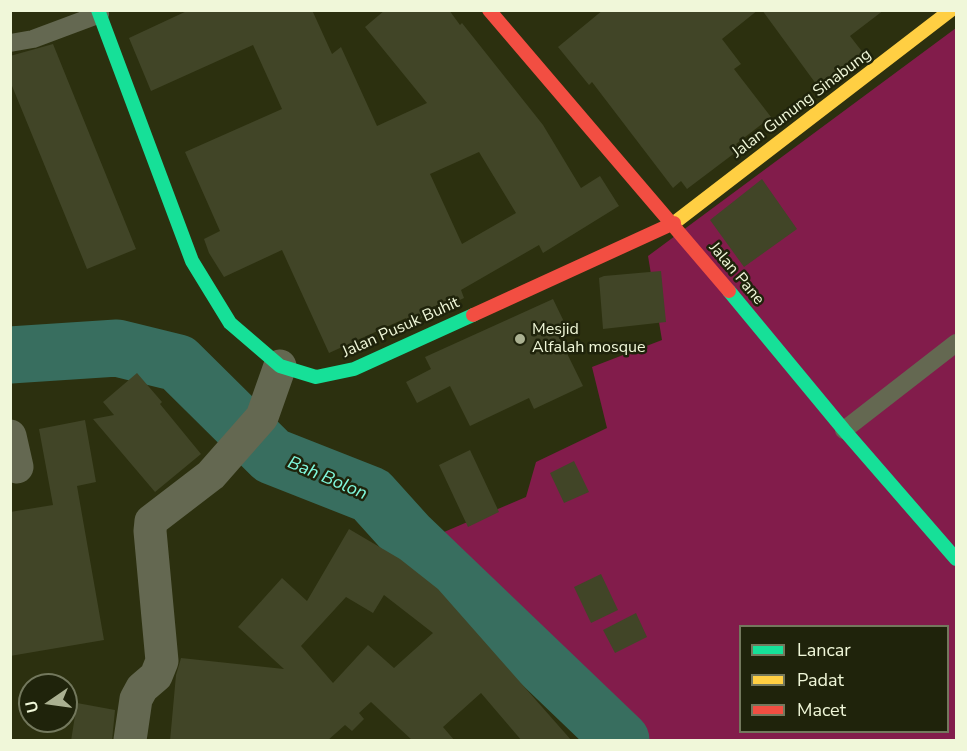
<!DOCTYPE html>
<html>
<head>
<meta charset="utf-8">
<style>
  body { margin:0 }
  #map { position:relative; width:967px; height:751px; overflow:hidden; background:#2c300f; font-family:"Nunito Sans",sans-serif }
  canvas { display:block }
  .frame { position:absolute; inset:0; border:12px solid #f0f7d9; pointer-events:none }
  .legend { position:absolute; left:739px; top:625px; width:210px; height:108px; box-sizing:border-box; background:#1f230b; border:2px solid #73785d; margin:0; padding:8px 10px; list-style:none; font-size:18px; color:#f0f7d9 }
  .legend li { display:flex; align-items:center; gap:12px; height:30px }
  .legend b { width:30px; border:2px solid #73785d }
  .north { position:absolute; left:18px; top:673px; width:60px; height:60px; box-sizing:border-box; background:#1f230b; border:2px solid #73785d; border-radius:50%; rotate:257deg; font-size:16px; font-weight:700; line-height:24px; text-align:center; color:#f0f7d9 }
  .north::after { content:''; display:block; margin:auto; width:21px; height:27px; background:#abb192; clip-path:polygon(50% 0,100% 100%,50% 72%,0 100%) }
</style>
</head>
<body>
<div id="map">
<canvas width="967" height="751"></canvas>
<div class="frame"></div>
<ul class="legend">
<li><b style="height:8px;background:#16e098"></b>Lancar</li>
<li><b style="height:8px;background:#ffcf43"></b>Padat</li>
<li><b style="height:8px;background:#f24e42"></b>Macet</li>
</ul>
<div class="north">U</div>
</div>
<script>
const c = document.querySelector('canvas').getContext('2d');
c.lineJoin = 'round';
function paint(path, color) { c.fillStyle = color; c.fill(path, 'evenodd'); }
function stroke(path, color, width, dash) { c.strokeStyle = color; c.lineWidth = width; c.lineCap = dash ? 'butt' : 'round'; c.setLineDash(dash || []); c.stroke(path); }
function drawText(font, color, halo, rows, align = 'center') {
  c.font = font + ' "Nunito Sans",sans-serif'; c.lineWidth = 5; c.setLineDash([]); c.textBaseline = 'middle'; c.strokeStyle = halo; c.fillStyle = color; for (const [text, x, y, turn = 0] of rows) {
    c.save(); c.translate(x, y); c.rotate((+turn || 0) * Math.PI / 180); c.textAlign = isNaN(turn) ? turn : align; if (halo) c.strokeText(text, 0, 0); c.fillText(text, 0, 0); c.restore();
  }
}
const green = new Path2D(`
  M 956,28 L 956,740 L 639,740 L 437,535 L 526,497 L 536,462 L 607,428 L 592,367 L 662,340 L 648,256 ZM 740,626 L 948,626 L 948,732 L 740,732 Z`);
const river = new Path2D(`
  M 10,355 L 117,348 L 178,363 L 272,456 L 371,495 L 408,536 L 621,740`);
const building = new Path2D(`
  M 189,10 L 312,10 L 332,54 L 341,47 L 377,126 L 427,103 L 365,27 L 385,10 L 449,10 L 460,25 L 462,23 L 543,125 L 581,188 L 600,176 L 619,206 L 543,253 L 539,245 L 461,290 L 464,298 L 409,324 L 406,318 L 329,353 L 282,250 L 224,277 L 209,253 L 204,239 L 220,231 L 185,152 L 282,109 L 253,45 L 151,91 L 129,38 ZM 479,152 L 516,213 L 462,244 L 430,174 Z
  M 603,10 L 758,10 L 722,39 L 741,64 L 734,69 L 771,117 L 736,144 L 740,149 L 687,189 L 681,181 L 673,188 L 592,82 L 589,85 L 558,47 Z
  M 762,10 L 884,10 L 850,36 L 864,54 L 819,88 Z
  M 53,44 L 136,249 L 87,269 L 10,81 L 10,56 Z
  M 762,179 L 797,229 L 744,267 L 710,220 Z
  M 661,271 L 666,322 L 603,329 L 599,278 L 604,276 Z
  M 553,299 L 569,332 L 557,333 L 583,386 L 534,409 L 529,398 L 470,426 L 450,386 L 417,403 L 406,382 L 431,369 L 425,357 Z
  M 137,373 L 162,402 L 160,404 L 201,454 L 155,492 L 93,419 L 114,415 L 103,402 Z
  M 85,420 L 96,482 L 77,486 L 104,640 L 10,656 L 10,512 L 53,505 L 39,429 Z
  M 470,450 L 499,512 L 468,527 L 439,465 Z
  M 574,461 L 589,492 L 564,503 L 550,473 Z
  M 349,529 L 400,559 L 438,589 L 572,741 L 522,741 L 481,693 L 443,727 L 455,741 L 413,741 L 371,702 L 359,713 L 364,719 L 352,731 L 345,725 L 327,741 L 170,741 L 176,675 L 181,658 L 284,669 L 238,627 L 282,578 L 307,601 ZM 384,595 L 433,633 L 394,668 L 368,645 L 333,683 L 301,646 L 346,597 L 373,613 Z
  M 601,574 L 618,610 L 591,623 L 574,587 Z
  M 636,613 L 647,637 L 615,653 L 603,630 Z
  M 77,703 L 115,710 L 112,741 L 71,741 Z`);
const lane = new Path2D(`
  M 10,43 L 33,39 L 100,14
  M 844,430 L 956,343`);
const street = new Path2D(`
  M 10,436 L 17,467
  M 130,740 L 136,699 L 142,688 L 156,676 L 162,661 L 150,531 L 151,521 L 211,475 L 262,417 L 280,366`);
const fast = new Path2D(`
  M 98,10 L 192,261 L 230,323 L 280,366 L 316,377 L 354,369 L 473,315
  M 729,291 L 844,430 L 956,559`);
const slow = new Path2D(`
  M 674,223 L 951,10`);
const jam = new Path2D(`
  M 489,10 L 729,291
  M 473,315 L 674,223`);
const markers = [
  [520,339,6,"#abb192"]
];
const streetNames = [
  ["Jalan Gunung Sinabung",802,104,-37],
  ["Jalan Pane",736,274,50],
  ["Jalan Pusuk Buhit",401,328,-24]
];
const poiNames = [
  ["Mesjid",532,330],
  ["Alfalah mosque",532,348]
];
const waterNames = [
  ["Bah Bolon",327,479,23]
];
paint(green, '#821c4b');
stroke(river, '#386e5f', 57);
paint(building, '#414527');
stroke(lane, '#646851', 18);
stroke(street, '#646851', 33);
stroke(fast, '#16e098', 14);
stroke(slow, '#ffcf43', 14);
stroke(jam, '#f24e42', 14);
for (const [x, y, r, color] of markers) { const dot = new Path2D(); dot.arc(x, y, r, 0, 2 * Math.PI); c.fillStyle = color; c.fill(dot); stroke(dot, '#1f230b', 2); }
drawText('16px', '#f0f7d9', '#1f230b', streetNames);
drawText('16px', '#f0f7d9', '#1f230b', poiNames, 'left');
drawText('italic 18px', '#80f9de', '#1f230b', waterNames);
</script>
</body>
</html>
